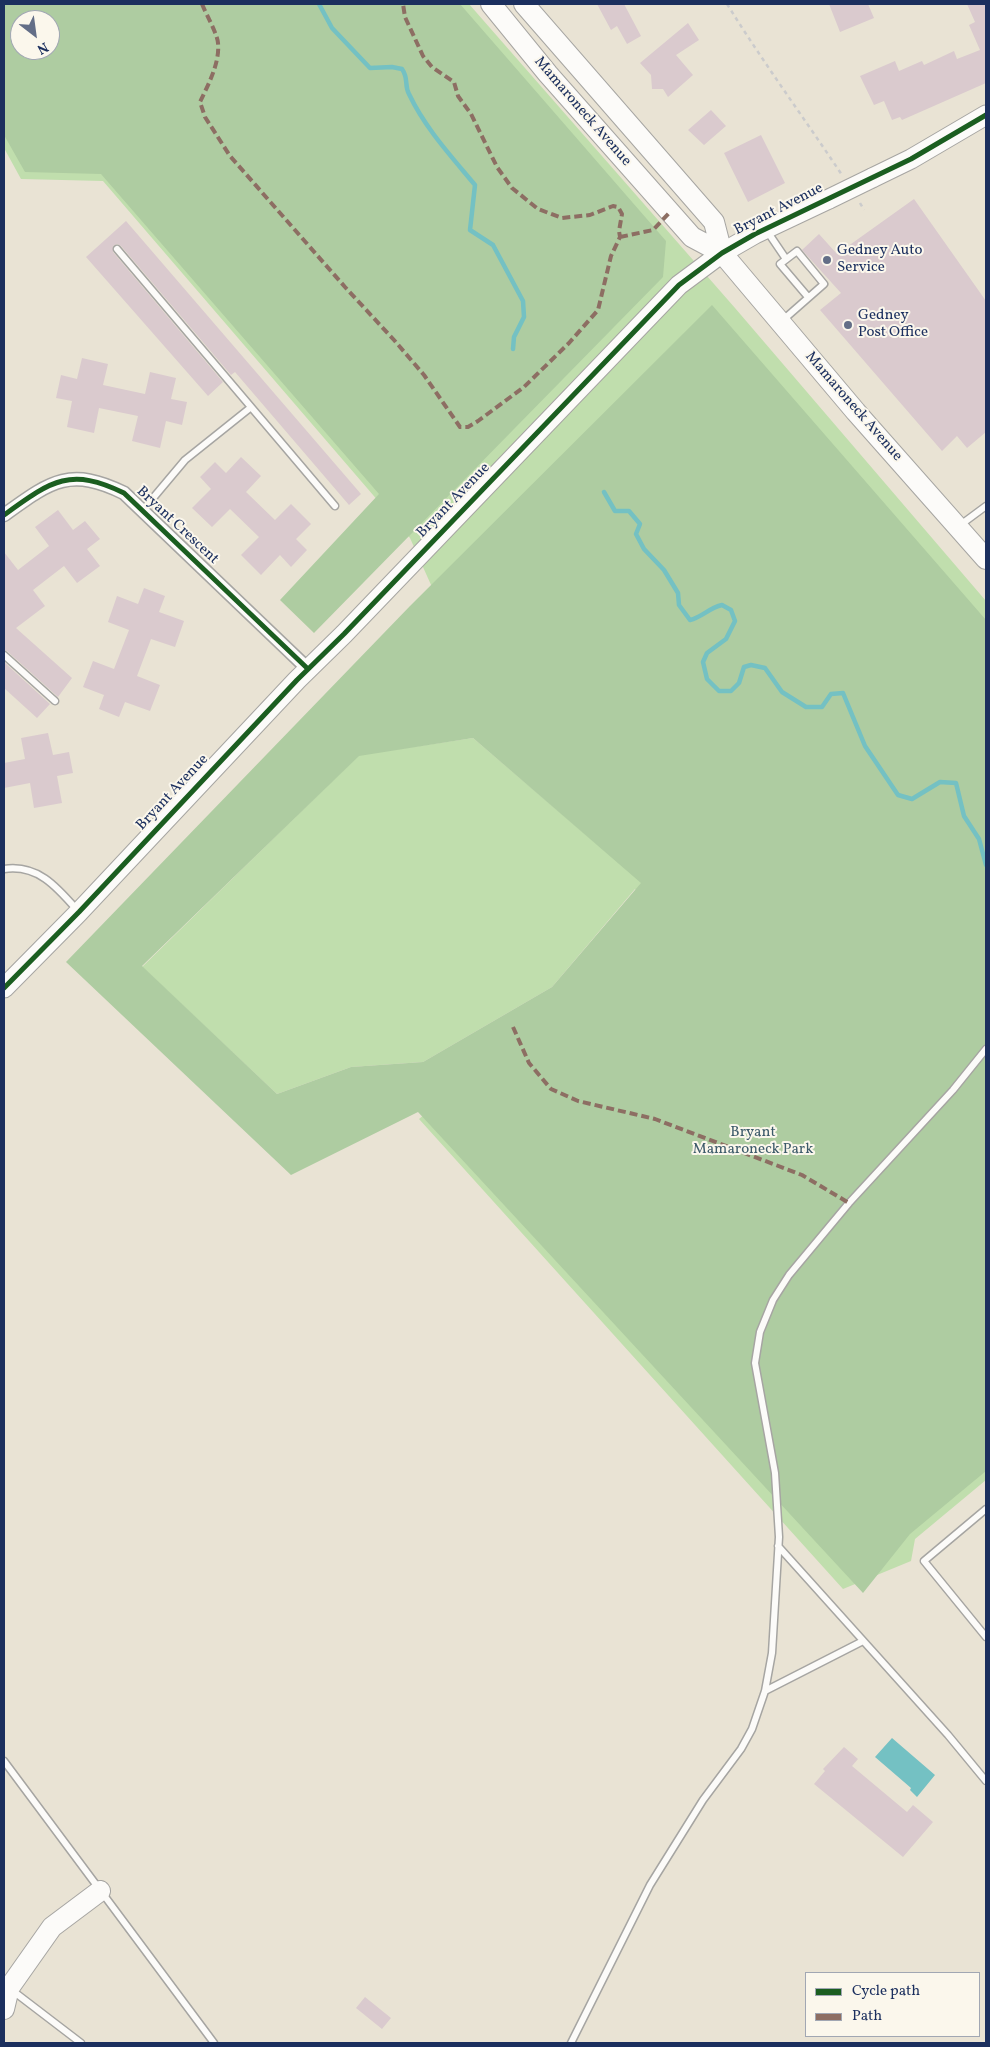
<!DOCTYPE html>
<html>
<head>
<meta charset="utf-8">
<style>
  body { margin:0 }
  #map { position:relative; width:990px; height:2047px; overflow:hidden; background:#e9e3d4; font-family:Vollkorn,serif }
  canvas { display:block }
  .frame { position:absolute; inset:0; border:5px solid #1b2f5e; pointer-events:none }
  .legend { position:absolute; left:805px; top:1972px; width:175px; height:65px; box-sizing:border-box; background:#fbf7ec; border:1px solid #a1a7b3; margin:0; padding:6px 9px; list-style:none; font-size:15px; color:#1b2f5e }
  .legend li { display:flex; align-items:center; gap:10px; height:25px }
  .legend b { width:25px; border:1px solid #a1a7b3 }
  .north { position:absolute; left:10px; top:10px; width:50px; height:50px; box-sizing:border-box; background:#fbf7ec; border:1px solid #a1a7b3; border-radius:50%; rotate:150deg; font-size:14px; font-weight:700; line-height:20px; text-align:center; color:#1b2f5e }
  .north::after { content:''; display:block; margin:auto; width:18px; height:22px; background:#636e87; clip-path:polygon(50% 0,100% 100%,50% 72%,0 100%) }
</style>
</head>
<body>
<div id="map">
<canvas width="990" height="2047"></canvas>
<div class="frame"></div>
<ul class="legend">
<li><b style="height:6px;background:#1b5e20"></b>Cycle path</li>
<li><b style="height:6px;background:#8d6e63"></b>Path</li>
</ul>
<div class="north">N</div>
</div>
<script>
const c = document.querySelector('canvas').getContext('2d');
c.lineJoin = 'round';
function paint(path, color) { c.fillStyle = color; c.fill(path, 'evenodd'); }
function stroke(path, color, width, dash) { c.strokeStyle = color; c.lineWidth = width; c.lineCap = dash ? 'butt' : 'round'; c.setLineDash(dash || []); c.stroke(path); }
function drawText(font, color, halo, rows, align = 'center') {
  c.font = font + ' Vollkorn,serif'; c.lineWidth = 4; c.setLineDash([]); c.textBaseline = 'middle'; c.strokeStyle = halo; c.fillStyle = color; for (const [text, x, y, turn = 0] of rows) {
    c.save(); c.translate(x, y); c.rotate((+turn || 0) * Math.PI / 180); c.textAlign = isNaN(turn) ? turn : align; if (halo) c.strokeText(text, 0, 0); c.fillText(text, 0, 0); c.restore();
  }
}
const green = new Path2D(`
  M 4,4 L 469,4 L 735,308 L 986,601 L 986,1480 L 915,1539 L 911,1561 L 843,1589 L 419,1119 L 658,915 L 635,889 L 552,987 L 423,1062 L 351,1067 L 277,1094 L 142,967 L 359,755 L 473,738 L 598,845 L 492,721 L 410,538 L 103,181 L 21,179 L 4,148 ZM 20,20 L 50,20 L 50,50 L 20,50 Z`);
const forest = new Path2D(`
  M 4,4 L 460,4 L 666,241 L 663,277 L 314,633 L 280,600 L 379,494 L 101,174 L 25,172 L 4,135 ZM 20,20 L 50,20 L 50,50 L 20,50 Z
  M 712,305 L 986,620 L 986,1471 L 910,1534 L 863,1593 L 418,1112 L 291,1175 L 66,962 L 410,606 ZM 473,738 L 641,883 L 552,987 L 423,1062 L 351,1067 L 277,1094 L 142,966 L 359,756 Z`);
const water = new Path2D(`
  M 892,1738 L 935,1775 L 917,1797 L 910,1790 L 911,1788 L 875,1757 Z`);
const stream = new Path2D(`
  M 319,4 L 332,28 L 370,68 L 392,67 L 402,69 C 409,79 404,85 409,94 C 425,128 451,156 475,185 L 470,230 L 493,245 L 523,301 L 524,317 L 514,337 L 513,349
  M 604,492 L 615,511 L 629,511 L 640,524 L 636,534 L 644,549 L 664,570 L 678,593 L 679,605 L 690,620 C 702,617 709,608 722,605 L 731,610 L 735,621 L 726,639 L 707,653 L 703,662 L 707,679 L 719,691 L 731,691 L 739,683 L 744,667 L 751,665 L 765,668 L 782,692 L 806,707 L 822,707 L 831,694 L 843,693 L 865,746 L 898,795 L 912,799 L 940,782 L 956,783 L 964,816 L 979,839 L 986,865`);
const building = new Path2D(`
  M 597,4 L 624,4 L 641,36 L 627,44 L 617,26 L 611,30 Z
  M 829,4 L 868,4 L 874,18 L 840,32 Z
  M 967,4 L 986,4 L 986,83 L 902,120 L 900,117 L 892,120 L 884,101 L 874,105 L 860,76 L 895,61 L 899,71 L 922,61 L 924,65 L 954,51 L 957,59 L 980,50 L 969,25 L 975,22 Z
  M 688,23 L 699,40 L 676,55 L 693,75 L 668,97 L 663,89 L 652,89 L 651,75 L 640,63 Z
  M 711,110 L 726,126 L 704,145 L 688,130 Z
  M 761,135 L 785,183 L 748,202 L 724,153 Z
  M 914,199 L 986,301 L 986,432 L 967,448 L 957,436 L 942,451 L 820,310 L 841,293 L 802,250 L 819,234 L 837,254 Z
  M 126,221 L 361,494 L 349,505 L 235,372 L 231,375 L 121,246 L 117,244 L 113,246 L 113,252 L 223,382 L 208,396 L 86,257 Z
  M 82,358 L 108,364 L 103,385 L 145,394 L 150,372 L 176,378 L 171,399 L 187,402 L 182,425 L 166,421 L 160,448 L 132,441 L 138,416 L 99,408 L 94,433 L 67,427 L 72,401 L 56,398 L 61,375 L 77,379 Z
  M 241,457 L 261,476 L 246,492 L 275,520 L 291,504 L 311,524 L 296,539 L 307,550 L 291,567 L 280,555 L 261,575 L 241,555 L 259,537 L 230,509 L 212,527 L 192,508 L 211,489 L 200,477 L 215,462 L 226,473 Z
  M 58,510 L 73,530 L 85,521 L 100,539 L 87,549 L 100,566 L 77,583 L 64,566 L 33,590 L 45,606 L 16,628 L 72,678 L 58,697 L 7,651 L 4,650 L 4,552 L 18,570 L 49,546 L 35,527 Z
  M 144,588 L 165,596 L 159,612 L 184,621 L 175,647 L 151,639 L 137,676 L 160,685 L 150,711 L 125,702 L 119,717 L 99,709 L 104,695 L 83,687 L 93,661 L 114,669 L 129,630 L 108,622 L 117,596 L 138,604 Z
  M 4,662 L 50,704 L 37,718 L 4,688 Z
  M 48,733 L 53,755 L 69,752 L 73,773 L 57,776 L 62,803 L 34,808 L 30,783 L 4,788 L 4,763 L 25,759 L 21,738 Z
  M 844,1747 L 858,1759 L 852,1766 L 907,1812 L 913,1805 L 933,1822 L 903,1857 L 814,1784 L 825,1771 L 823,1769 Z
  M 365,1997 L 391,2018 L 382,2029 L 356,2008 Z`);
const path = new Path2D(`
  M 727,4 C 763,62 804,118 842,175
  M 860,203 L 864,210`);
const lane = new Path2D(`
  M 767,231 L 786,259
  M 117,249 L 335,506
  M 783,320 L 824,284 L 797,251 L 780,264 L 808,297
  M 143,510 L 185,460 L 250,408
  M 959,526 L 986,506
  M 4,655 L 55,701
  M 4,869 C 38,864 57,887 78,911
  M 986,1509 L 924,1561 L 986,1637
  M 778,1546 L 948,1735 L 986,1781
  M 765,1691 L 863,1641
  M 4,1761 L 214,2043
  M 13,1991 L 81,2043
  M 571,2043 L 650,1885 L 703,1800 L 741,1749 L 752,1729 L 765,1691 L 772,1653 L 779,1537 L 775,1473 L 755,1363 L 760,1332 L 773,1300 L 789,1275 L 849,1203 L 953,1090 L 986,1049`);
const street = new Path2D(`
  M 4,515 C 50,482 69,466 124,493 L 308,669`);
const secondary = new Path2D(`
  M 872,178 L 911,159 L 986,115
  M 4,988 L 79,912 L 297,680 L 344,634 L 679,285 L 722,253 L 755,234 L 829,199`);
const primary = new Path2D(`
  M 491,4 L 548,74 L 692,237 L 722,253 L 856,412 L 986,559
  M 524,4 L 714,222 L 722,253
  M 4,2009 L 9,1988 L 52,1927 L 100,1891`);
const secondaryBridge = new Path2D(`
  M 829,199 L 872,178`);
const quiet = new Path2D(`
  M 202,4 C 206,14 217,33 218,43 C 220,63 208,85 200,102 L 205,117 L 230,156 L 345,287 L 394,340 L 424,375 L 460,427 L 468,427 L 478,421 L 524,387 L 569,343 L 598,310 L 611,256 L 620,237 L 619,231 L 622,214 L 618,207 L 613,206 L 590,215 L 562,218 L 538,209 L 512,188 L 497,167 L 471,114 L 458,96 L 454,82 L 432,67 L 423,56 L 405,17 L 403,4
  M 620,237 L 653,230 L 670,212
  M 513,1027 L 529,1063 L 551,1089 L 578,1101 L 655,1119 L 802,1175 L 849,1203`);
const cycleway = new Path2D(`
  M 4,515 C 50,482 69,466 124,493 L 308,669
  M 4,988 L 79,912 L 297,680 L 344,634 L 679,285 L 722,253 L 755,234 L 911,159 L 986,115`);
const markers = [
  [827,260,5,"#636e87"],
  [848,325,5,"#636e87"]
];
const streetNames = [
  ["Mamaroneck Avenue",582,112,49],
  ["Bryant Avenue",779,210,-27],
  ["Mamaroneck Avenue",853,407,49],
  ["Bryant Avenue",454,501,-46],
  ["Bryant Crescent",177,526,43],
  ["Bryant Avenue",173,793,-47]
];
const poiNames = [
  ["Gedney Auto",837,251],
  ["Service",837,268],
  ["Gedney",858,316],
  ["Post Office",858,333]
];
const parkNames = [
  ["Bryant",753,1133],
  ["Mamaroneck Park",753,1150]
];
paint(green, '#c0dead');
paint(forest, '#aecca1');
paint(water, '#74c1c3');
stroke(stream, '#74c1c3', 4.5);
paint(building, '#dacace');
stroke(lane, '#a6a5a2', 9);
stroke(street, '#a6a5a2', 15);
stroke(secondary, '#a6a5a2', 21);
stroke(primary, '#a6a5a2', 22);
stroke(path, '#cbcbcc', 2.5, [4, 4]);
stroke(lane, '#fcfbf9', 6);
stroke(street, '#fcfbf9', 12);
stroke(secondary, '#fcfbf9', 19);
stroke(primary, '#fcfbf9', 20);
stroke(secondaryBridge, '#a6a5a2', 21, []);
stroke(secondaryBridge, '#fcfbf9', 19);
stroke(quiet, '#8d6e63', 4, [8, 4]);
stroke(cycleway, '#1b5e20', 5);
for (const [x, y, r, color] of markers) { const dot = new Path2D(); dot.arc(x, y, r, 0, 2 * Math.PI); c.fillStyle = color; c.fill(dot); stroke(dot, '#fbf7ec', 2); }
drawText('15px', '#1b2f5e', '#fbf7ec', streetNames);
drawText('15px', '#1b2f5e', '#fbf7ec', poiNames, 'left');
drawText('15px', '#3c5a6a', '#fbf7ec', parkNames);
</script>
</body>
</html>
